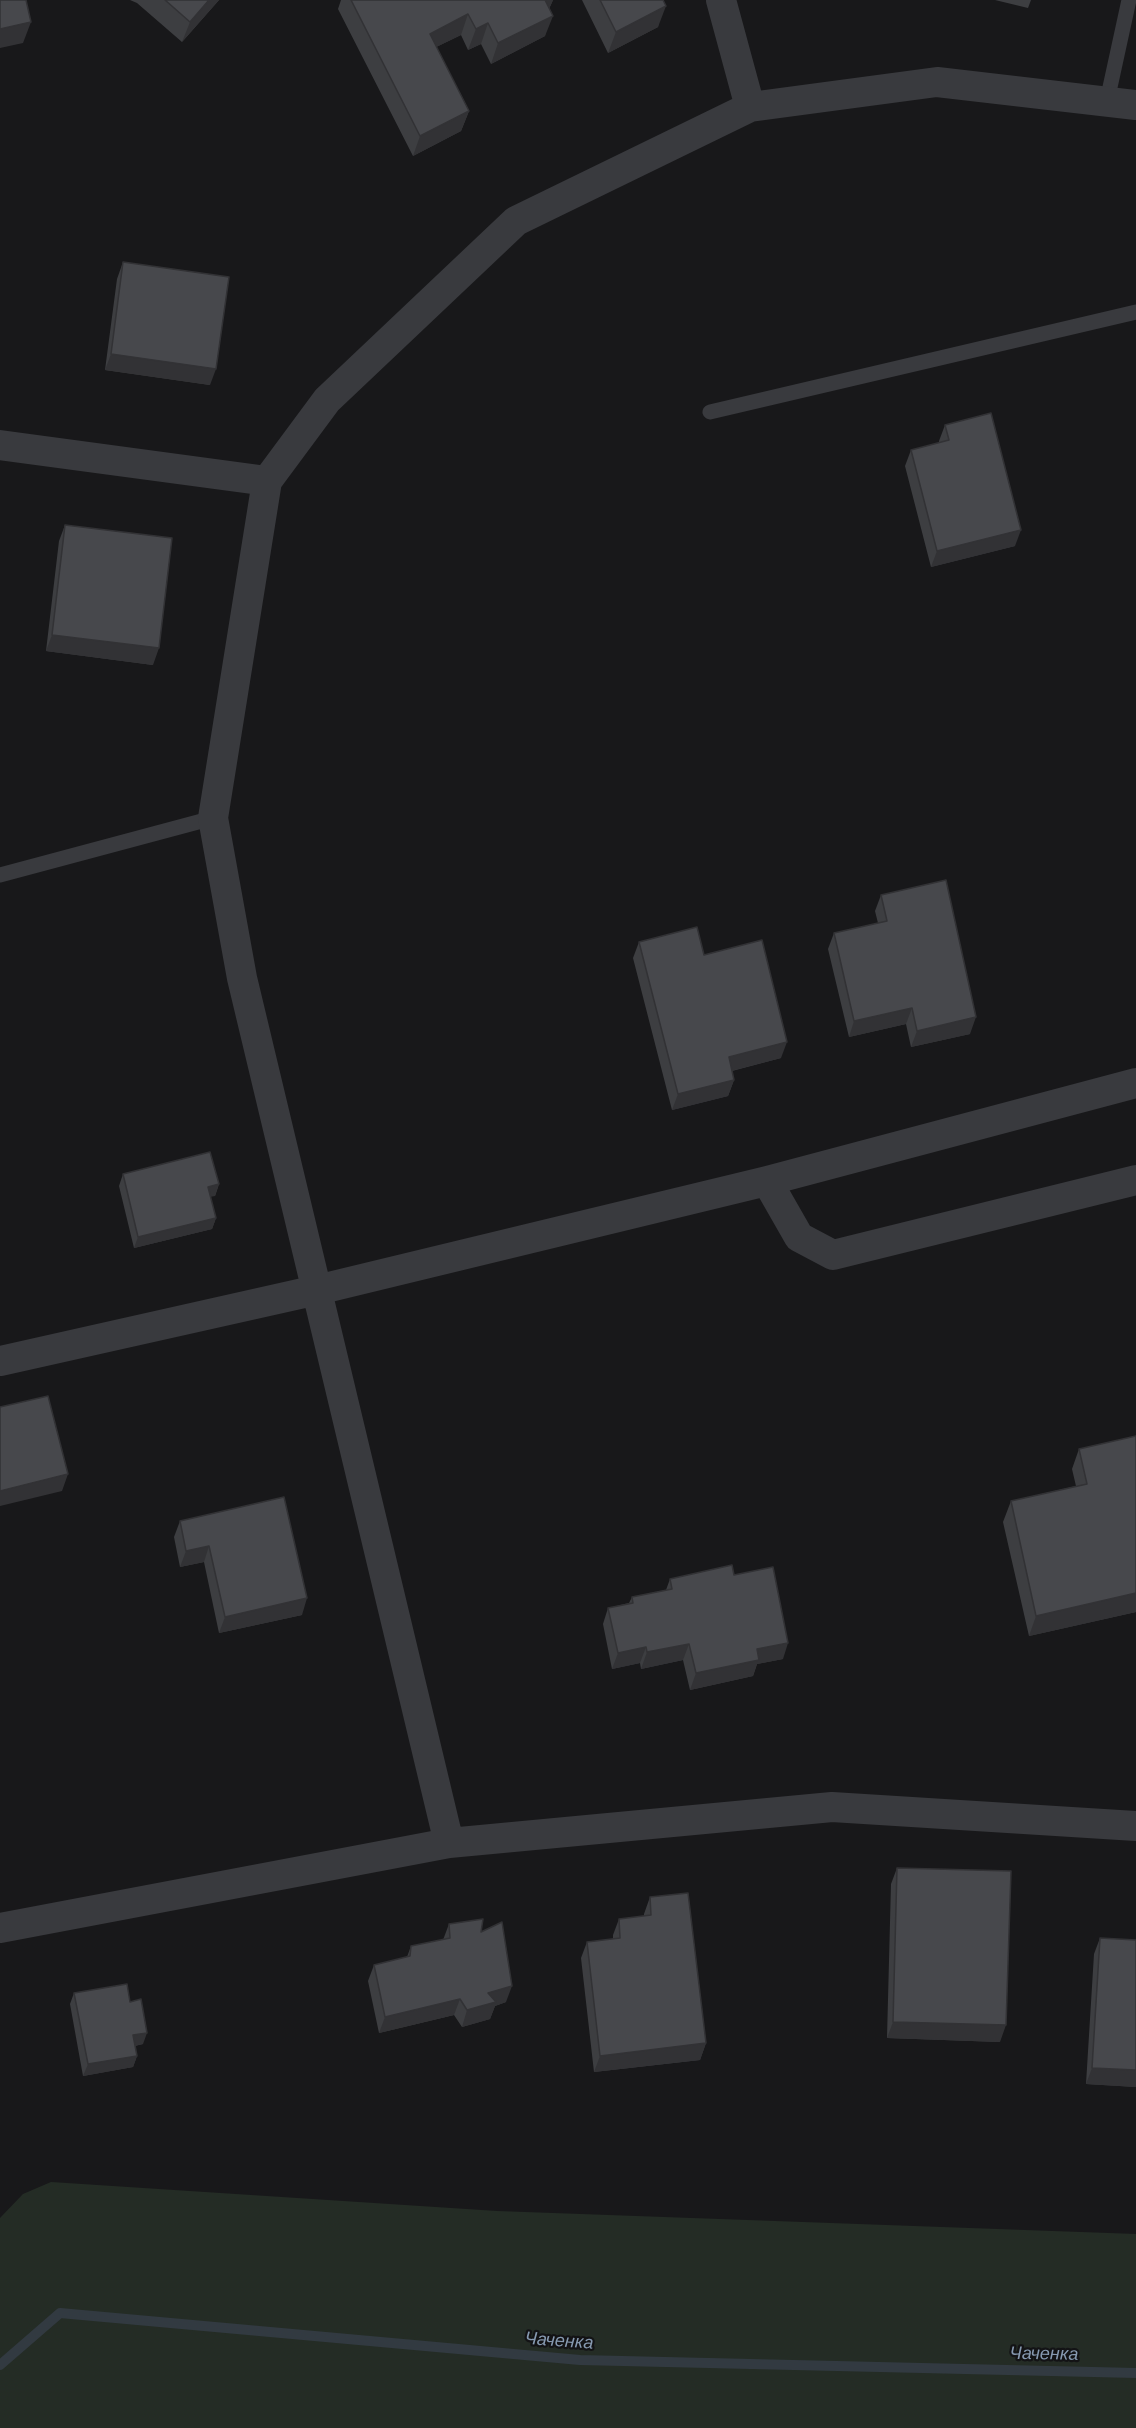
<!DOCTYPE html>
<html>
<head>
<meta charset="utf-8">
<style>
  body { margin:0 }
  canvas { display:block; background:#18181a }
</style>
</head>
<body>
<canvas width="1136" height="2428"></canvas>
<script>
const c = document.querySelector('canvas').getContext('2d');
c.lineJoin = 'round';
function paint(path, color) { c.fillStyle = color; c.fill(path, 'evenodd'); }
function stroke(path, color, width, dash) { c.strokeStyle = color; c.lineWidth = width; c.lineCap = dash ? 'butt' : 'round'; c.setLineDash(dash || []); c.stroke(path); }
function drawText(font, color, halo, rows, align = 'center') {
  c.font = font + ' "Work Sans",sans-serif'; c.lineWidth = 4.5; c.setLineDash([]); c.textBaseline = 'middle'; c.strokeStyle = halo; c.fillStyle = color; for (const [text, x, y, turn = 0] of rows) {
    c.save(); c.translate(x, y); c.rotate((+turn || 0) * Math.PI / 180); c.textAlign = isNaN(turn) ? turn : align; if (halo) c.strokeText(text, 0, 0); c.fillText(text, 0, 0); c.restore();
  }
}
const green = new Path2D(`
  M 51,2182 L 497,2211 L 1136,2234 L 1136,2428 L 0,2428 L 0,2218 L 23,2194 Z`);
const stream = new Path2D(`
  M 0,2365 L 60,2313 L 580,2360 L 1136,2373`);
const lane = new Path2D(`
  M 1107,101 L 1129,0
  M 710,412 L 1136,312
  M 0,875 L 213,818`);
const street = new Path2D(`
  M 721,0 L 750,107
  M 0,445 L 267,481
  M 767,1181 L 799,1237 L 833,1255 L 1136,1180
  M 0,1361 L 317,1290 L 767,1181 L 1136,1083
  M 449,1843 L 242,978 L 213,818 L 267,481 L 327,400 L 516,221 L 750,107 L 937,82 L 1136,105
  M 0,1928 L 449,1843 L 832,1807 L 1136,1826`);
const wall = new Path2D(`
  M 130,0 L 219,0 L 182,42 L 137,3 Z
  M 341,0 L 553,0 L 549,9 L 545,36 L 491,64 L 481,44 L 468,50 L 461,35 L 436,47 L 469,111 L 461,131 L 413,156 L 338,9 Z
  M 582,0 L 663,0 L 658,27 L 608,53 Z
  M 995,0 L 1031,0 L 1028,8 Z
  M 123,262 L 210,385 L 105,370 L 117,279 Z
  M 945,425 L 1015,546 L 931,567 L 905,466 L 911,450 L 939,443 L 939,441 Z
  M 65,525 L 153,665 L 46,651 L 59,541 Z
  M 881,895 L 970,1034 L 911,1047 L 906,1024 L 849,1037 L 828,949 L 834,933 L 878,923 L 875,911 Z
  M 639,942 L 704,955 L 781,1058 L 732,1071 L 734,1080 L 728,1096 L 672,1110 L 633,958 Z
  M 123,1174 L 219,1184 L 215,1196 L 210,1196 L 216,1218 L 212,1229 L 134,1248 L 119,1186 Z
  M 1136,1436 L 1136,1612 L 1029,1636 L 1003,1522 L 1011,1501 L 1076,1486 L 1072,1469 L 1079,1449 Z
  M 180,1521 L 302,1615 L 219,1633 L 204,1562 L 180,1567 L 174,1537 Z
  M 734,1575 L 783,1659 L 757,1664 L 753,1676 L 690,1690 L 683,1660 L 641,1669 L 640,1663 L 612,1669 L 603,1624 L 608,1608 L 629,1603 L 632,1597 L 666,1590 L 670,1579 Z
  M 897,1868 L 1000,2042 L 887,2038 L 891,1884 Z
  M 650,1897 L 706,2043 L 700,2060 L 594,2072 L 581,1958 L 587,1942 L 613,1939 L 613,1935 L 619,1919 L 644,1916 L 644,1914 Z
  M 449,1924 L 481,1932 L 506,2002 L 495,2006 L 490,2019 L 462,2027 L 454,2015 L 379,2033 L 368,1981 L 374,1965 L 407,1957 L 411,1946 L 443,1940 Z
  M 1100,1938 L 1136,1940 L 1136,2087 L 1086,2084 L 1094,1954 Z
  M 74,1993 L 130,2002 L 143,2044 L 135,2046 L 137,2056 L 133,2067 L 83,2076 L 70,2004 Z`);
const shadedWall = new Path2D(`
  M 209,0 L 219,0 L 182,42 L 190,22 Z
  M 542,0 L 553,0 L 548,11 Z
  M 666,6 L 658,27 L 608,53 L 616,32 Z
  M 468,14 L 461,35 L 422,54 L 430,34 Z
  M 553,16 L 545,36 L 491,64 L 498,43 Z
  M 31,22 L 23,43 L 0,48 L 0,29 Z
  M 488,23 L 481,44 L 468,50 L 476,29 Z
  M 469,111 L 461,131 L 413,156 L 420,136 Z
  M 111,354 L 216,369 L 210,385 L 105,370 Z
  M 1021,530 L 1015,546 L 931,567 L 937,551 Z
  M 52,635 L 159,648 L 153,665 L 46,651 Z
  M 912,1008 L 906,1024 L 849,1037 L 854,1021 Z
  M 976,1017 L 970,1034 L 911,1047 L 917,1031 Z
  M 787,1042 L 781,1058 L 723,1073 L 729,1057 Z
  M 734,1080 L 728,1096 L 672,1110 L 678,1094 Z
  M 219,1184 L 215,1196 L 204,1198 L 208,1187 Z
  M 216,1218 L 212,1229 L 134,1248 L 138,1237 Z
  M 68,1474 L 62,1491 L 0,1506 L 0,1491 Z
  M 209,1546 L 204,1562 L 180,1567 L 186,1551 Z
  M 1136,1593 L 1136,1612 L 1029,1636 L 1036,1616 Z
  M 307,1598 L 302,1615 L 219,1633 L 225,1617 Z
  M 788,1643 L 783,1659 L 757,1664 L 753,1676 L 690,1690 L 696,1673 L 757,1649 Z
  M 689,1644 L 683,1660 L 641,1669 L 647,1652 Z
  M 646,1647 L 640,1663 L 612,1669 L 618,1653 Z
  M 512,1986 L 506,2002 L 495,2006 L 490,2019 L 462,2027 L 467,2010 L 488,1993 Z
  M 460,1999 L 454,2015 L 379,2033 L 385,2017 Z
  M 893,2022 L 1006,2025 L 1000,2042 L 887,2038 Z
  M 147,2033 L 143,2044 L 129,2047 L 133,2035 Z
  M 706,2043 L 700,2060 L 594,2072 L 600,2056 Z
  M 137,2056 L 133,2067 L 83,2076 L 88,2064 Z
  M 1092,2068 L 1136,2070 L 1136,2087 L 1086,2084 Z`);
const building = new Path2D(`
  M 0,0 L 26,0 L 31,22 L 0,29 Z
  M 165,0 L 209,0 L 190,22 Z
  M 351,0 L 545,0 L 553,16 L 498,43 L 488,23 L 476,29 L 468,14 L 430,34 L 469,111 L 420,136 Z
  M 600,0 L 663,0 L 666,6 L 616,32 Z
  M 123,262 L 229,277 L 216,369 L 111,354 Z
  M 991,413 L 1021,530 L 937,551 L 911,450 L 949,440 L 945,425 Z
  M 65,525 L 172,538 L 159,648 L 52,635 Z
  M 946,880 L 976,1017 L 917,1031 L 912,1008 L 854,1021 L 834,933 L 887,921 L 881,895 Z
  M 697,927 L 704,955 L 762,940 L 787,1042 L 729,1057 L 734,1080 L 678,1094 L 639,942 Z
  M 210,1152 L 219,1184 L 208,1187 L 216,1218 L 138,1237 L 123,1174 Z
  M 48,1396 L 68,1474 L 0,1491 L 0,1407 Z
  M 1136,1436 L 1136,1593 L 1036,1616 L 1011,1501 L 1087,1484 L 1079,1449 Z
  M 284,1497 L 307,1598 L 225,1617 L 209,1546 L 186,1551 L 180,1521 Z
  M 732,1565 L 734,1575 L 773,1567 L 788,1643 L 757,1649 L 759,1660 L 696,1673 L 689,1644 L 647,1652 L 646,1647 L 618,1653 L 608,1608 L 633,1603 L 632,1597 L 672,1589 L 670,1579 Z
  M 897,1868 L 1011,1871 L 1006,2025 L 893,2022 Z
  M 688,1893 L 706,2043 L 600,2056 L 587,1942 L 620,1938 L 619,1919 L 651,1915 L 650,1897 Z
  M 483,1919 L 481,1932 L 502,1922 L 512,1986 L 488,1993 L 496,2002 L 467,2010 L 460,1999 L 385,2017 L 374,1965 L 410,1956 L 411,1946 L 450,1938 L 449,1924 Z
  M 1100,1938 L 1136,1940 L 1136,2070 L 1092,2068 Z
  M 127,1984 L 130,2002 L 141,1999 L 147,2033 L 133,2035 L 137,2056 L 88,2064 L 74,1993 Z`);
const waterNames = [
  ["Чаченка",559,2341,4],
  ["Чаченка",1044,2354,1]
];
paint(green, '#242c25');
stroke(stream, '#323a41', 10);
stroke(lane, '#393a3e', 15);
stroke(street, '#393a3e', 30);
paint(wall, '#3d3e41');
paint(shadedWall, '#323235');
paint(building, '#47484c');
stroke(building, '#323235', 1.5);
drawText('italic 18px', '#8699b0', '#131315', waterNames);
</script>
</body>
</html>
